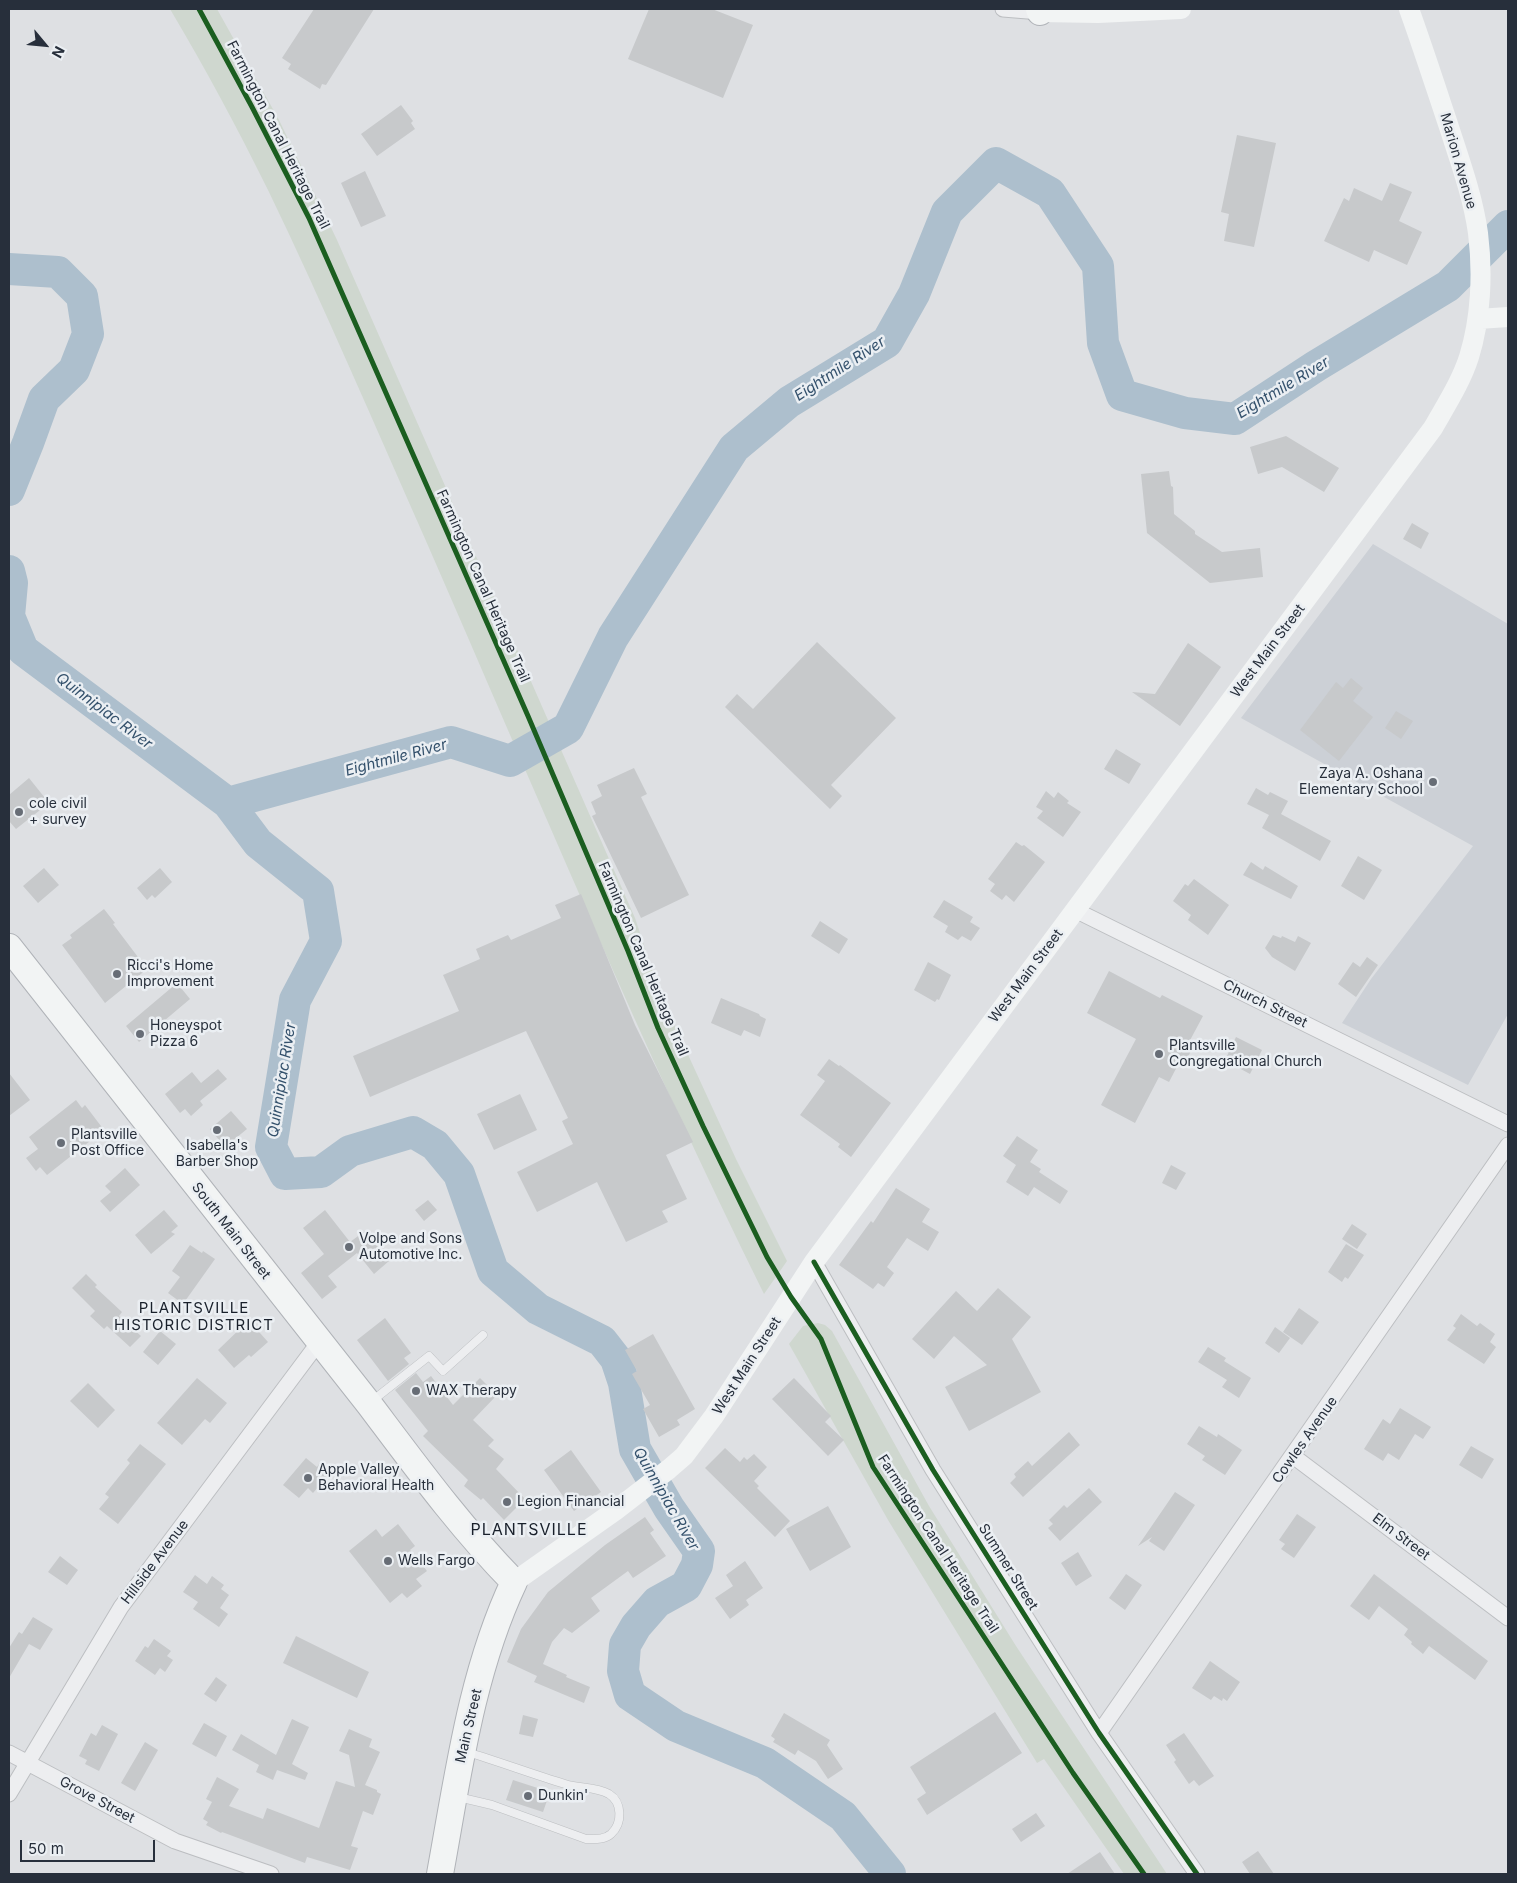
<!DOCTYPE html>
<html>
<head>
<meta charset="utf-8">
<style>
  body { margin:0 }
  #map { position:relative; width:1517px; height:1883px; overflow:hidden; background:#dee0e3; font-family:Inter,sans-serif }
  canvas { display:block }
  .frame { position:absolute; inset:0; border:10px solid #272f3b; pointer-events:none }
  .north { position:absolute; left:20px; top:20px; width:50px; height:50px; -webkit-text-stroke:4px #ebeff3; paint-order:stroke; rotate:118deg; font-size:14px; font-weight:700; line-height:20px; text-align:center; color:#272f3b }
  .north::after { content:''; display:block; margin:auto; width:18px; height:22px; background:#272f3b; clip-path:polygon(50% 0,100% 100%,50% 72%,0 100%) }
  .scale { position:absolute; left:20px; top:1840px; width:135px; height:22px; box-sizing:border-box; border:2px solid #272f3b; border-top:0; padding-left:6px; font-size:15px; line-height:18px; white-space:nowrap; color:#272f3b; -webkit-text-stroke:4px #ebeff3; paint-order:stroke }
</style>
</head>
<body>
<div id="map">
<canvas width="1517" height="1883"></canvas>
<div class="frame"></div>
<div class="north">N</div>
<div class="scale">50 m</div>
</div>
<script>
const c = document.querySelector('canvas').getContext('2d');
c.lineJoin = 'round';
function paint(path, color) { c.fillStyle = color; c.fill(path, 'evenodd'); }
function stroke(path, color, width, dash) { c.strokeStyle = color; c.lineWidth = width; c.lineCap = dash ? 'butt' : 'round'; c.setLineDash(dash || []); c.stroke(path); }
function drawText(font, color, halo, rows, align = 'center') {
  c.font = font + ' Inter,sans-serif'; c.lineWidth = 5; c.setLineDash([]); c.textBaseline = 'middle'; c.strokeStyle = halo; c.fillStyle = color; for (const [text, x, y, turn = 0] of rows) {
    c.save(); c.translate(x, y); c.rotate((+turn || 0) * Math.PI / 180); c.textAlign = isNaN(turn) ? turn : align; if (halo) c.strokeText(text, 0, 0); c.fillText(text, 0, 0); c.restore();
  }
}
const built = new Path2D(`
  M 1373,544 L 1508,624 L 1508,1014 L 1468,1085 L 1342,1023 L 1371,979 L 1473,846 L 1241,718 Z`);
const green = new Path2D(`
  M 170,9 L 217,9 L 279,120 L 337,240 L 635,918 L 661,996 L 736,1159 L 787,1261 L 764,1294 C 642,1047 536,793 426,541 C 374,424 324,306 268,190 C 238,129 205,68 170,9 Z
  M 818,1323 L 825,1325 L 832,1331 L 929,1506 L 1016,1646 L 1167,1874 L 1124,1874 L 1044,1759 L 1037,1763 L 1034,1758 L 888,1520 L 789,1344 L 803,1326 Z`);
const river = new Path2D(`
  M 9,269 L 58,272 L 82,296 L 88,334 L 74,370 L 44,399 L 28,443 L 9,490
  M 9,571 L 12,583 L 9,616 L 23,650 L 228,803 L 258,843 L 318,891 L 326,941 L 295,1000 L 271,1147 L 285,1174 L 321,1172 L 350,1151 L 413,1132 L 435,1145 L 459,1174 L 493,1271 L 538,1309 L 602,1341 L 616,1359 L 624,1383 L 635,1449 L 669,1508 L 699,1551 L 697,1565 L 686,1586 L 657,1602 L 636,1626 L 625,1645 L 623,1671 L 630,1695 L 676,1726 L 765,1763 L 843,1816 L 890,1874
  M 228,803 L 451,742 L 510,761 L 568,728 L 613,637 L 734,448 L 789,402 L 887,342 L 914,294 L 947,212 L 996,163 L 1050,193 L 1098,266 L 1103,343 L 1122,395 L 1185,413 L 1235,419 L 1316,366 L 1448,286 L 1508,226`);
const building = new Path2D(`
  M 314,9 L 374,9 L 326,85 L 322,84 L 320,89 L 288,69 L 291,64 L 282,58 Z
  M 649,9 L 712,9 L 753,25 L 723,98 L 628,59 Z
  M 401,105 L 413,121 L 411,123 L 415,129 L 377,156 L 361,134 Z
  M 1237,135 L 1276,143 L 1254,247 L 1224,241 L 1229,214 L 1221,212 Z
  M 365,171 L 386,216 L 361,227 L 341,183 Z
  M 1390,183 L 1412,192 L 1399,221 L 1422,232 L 1407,265 L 1374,250 L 1369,262 L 1324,241 L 1344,198 L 1349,201 L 1354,188 L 1382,201 Z
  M 1286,436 L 1339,468 L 1324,492 L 1282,467 L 1258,474 L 1250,447 Z
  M 1169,471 L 1171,486 L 1173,487 L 1174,514 L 1195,531 L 1195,534 L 1222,552 L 1260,548 L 1263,577 L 1210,583 L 1147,533 L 1141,474 Z
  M 1412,523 L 1429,533 L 1421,549 L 1403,539 Z
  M 817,642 L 896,718 L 831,785 L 842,796 L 830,809 L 725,707 L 737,694 L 753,709 Z
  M 1188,643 L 1221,667 L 1180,726 L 1132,692 L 1155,694 Z
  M 1351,678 L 1363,688 L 1353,701 L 1373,717 L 1339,761 L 1300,730 L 1336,682 L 1343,688 Z
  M 1396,711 L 1413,721 L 1401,739 L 1385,728 Z
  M 1116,749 L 1141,764 L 1129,784 L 1104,769 Z
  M 634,768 L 647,794 L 641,797 L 689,895 L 641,918 L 592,816 L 596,814 L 591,802 L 602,796 L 597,785 Z
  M 29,778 L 49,803 L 16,829 L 9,821 L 9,795 Z
  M 1256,788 L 1268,795 L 1270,792 L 1288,801 L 1281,814 L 1331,841 L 1320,861 L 1262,828 L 1269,815 L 1247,804 Z
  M 1046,791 L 1054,798 L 1058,792 L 1069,801 L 1067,803 L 1081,812 L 1063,837 L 1037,818 L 1043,811 L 1036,807 Z
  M 1016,842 L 1022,846 L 1024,845 L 1045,862 L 1014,902 L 1006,895 L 1002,900 L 990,891 L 995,884 L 988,879 Z
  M 1358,856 L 1382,870 L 1364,900 L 1341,886 Z
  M 1251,862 L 1263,870 L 1265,866 L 1298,886 L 1291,899 L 1243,875 Z
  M 44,868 L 59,885 L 38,903 L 23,886 Z
  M 160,868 L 172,882 L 155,898 L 152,895 L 147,900 L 137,888 Z
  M 1194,879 L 1229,905 L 1208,935 L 1188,920 L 1191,915 L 1173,901 L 1185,884 L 1188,886 Z
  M 581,894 L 635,1025 L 693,1142 L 666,1155 L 687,1199 L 662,1211 L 668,1222 L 626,1242 L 597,1182 L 537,1212 L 517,1172 L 573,1144 L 562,1121 L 568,1118 L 526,1031 L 370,1097 L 353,1056 L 459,1011 L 443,975 L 480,959 L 476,949 L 508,935 L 511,940 L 561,918 L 555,905 Z
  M 944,900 L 973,917 L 970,922 L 980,928 L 971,941 L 962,936 L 958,940 L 945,932 L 948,926 L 933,917 Z
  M 104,909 L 115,923 L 113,924 L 147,969 L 105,1003 L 62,945 L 72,938 L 70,935 Z
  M 820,921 L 848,939 L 839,954 L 811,936 Z
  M 1273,935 L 1281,938 L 1282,936 L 1295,942 L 1298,936 L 1311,943 L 1295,971 L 1272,957 L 1265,948 Z
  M 1367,957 L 1378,965 L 1356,997 L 1338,984 L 1353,962 L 1360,967 Z
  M 928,962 L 951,975 L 939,1000 L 937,999 L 935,1002 L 914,990 Z
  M 1109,971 L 1160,998 L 1162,995 L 1203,1016 L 1188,1044 L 1193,1047 L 1185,1063 L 1180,1061 L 1169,1082 L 1159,1077 L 1135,1123 L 1101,1105 L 1136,1039 L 1087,1013 Z
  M 177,983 L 190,999 L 139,1042 L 126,1026 Z
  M 721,998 L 759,1014 L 760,1016 L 766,1019 L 760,1037 L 744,1030 L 741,1036 L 711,1023 Z
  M 1236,1037 L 1262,1050 L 1250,1074 L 1237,1067 L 1240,1062 L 1227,1056 Z
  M 829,1059 L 839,1066 L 840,1065 L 891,1103 L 851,1157 L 838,1147 L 840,1144 L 800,1115 L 825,1081 L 817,1075 Z
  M 218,1069 L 227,1079 L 200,1101 L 203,1105 L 191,1116 L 185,1109 L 180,1113 L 165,1094 L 192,1072 L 201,1083 Z
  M 9,1073 L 30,1100 L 9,1116 Z
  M 520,1094 L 537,1130 L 494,1150 L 477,1114 Z
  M 76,1100 L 82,1108 L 85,1105 L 104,1130 L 47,1175 L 40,1167 L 36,1171 L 26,1158 L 38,1149 L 29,1137 Z
  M 231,1111 L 247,1129 L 225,1147 L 210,1129 Z
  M 1017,1136 L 1038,1150 L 1030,1162 L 1041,1169 L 1039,1172 L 1068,1191 L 1060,1204 L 1034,1187 L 1028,1196 L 1006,1182 L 1016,1165 L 1003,1156 Z
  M 1171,1165 L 1186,1173 L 1176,1190 L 1162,1183 Z
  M 125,1168 L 140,1185 L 110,1212 L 100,1201 L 111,1192 L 105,1186 Z
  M 896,1188 L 930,1209 L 922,1222 L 939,1232 L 928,1251 L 907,1238 L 887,1267 L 894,1273 L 884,1287 L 878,1283 L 873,1289 L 839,1265 L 871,1221 L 873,1223 Z
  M 428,1200 L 437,1210 L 424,1221 L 415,1210 Z
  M 164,1210 L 178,1226 L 171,1232 L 175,1234 L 151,1254 L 135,1235 Z
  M 325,1210 L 350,1242 L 365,1231 L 389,1261 L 374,1274 L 357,1253 L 328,1276 L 337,1287 L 322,1299 L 301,1273 L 324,1254 L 303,1228 Z
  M 1352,1224 L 1367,1234 L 1357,1249 L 1342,1239 Z
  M 1346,1244 L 1364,1255 L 1348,1279 L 1345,1277 L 1342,1282 L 1328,1272 Z
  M 190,1245 L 202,1253 L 203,1251 L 215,1259 L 183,1304 L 168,1293 L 180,1277 L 172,1271 Z
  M 86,1274 L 97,1285 L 95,1287 L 122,1312 L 119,1316 L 141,1336 L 130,1347 L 107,1326 L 104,1329 L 90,1316 L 95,1311 L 72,1288 Z
  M 998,1288 L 1031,1317 L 1012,1339 L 1041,1392 L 969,1431 L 945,1387 L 987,1365 L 954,1336 L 934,1359 L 912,1339 L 956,1291 L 977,1311 Z
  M 1299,1308 L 1319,1322 L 1302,1345 L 1283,1332 Z
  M 1461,1314 L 1477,1326 L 1480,1323 L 1495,1334 L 1490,1342 L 1496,1347 L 1484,1364 L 1447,1340 L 1456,1328 L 1453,1326 Z
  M 385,1318 L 411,1353 L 404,1358 L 409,1364 L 388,1381 L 357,1340 Z
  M 246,1323 L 249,1327 L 252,1324 L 268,1342 L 251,1357 L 249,1355 L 234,1368 L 218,1350 Z
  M 1275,1327 L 1290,1338 L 1279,1353 L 1265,1343 Z
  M 160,1331 L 176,1344 L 158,1365 L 143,1352 Z
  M 653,1334 L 695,1409 L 677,1420 L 680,1425 L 659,1437 L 643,1409 L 650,1405 L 632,1374 L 637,1371 L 625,1350 Z
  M 1208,1347 L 1226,1358 L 1224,1361 L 1251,1378 L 1239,1398 L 1222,1387 L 1227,1380 L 1198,1362 Z
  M 416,1373 L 423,1382 L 431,1376 L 453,1405 L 480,1378 L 497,1395 L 473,1420 L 494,1440 L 488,1446 L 504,1459 L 496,1469 L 525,1499 L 504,1520 L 483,1498 L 481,1500 L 464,1486 L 468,1480 L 423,1436 L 428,1431 L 395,1390 Z
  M 197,1378 L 227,1403 L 210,1423 L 205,1419 L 182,1445 L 157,1423 Z
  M 794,1378 L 831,1416 L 825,1422 L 844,1440 L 828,1456 L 772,1399 Z
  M 88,1383 L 115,1410 L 98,1428 L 70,1401 Z
  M 1400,1408 L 1431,1427 L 1423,1439 L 1415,1434 L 1399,1460 L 1388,1453 L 1383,1461 L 1364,1449 L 1383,1419 L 1390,1424 Z
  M 1199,1426 L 1217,1437 L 1218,1434 L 1242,1450 L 1225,1475 L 1202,1460 L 1205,1456 L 1187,1444 Z
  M 1069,1432 L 1080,1445 L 1023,1497 L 1010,1483 L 1016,1477 L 1014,1474 L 1028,1461 L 1032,1466 Z
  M 140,1444 L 166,1464 L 118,1524 L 99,1509 L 109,1497 L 105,1494 L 130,1463 L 127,1460 Z
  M 1471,1446 L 1494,1459 L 1482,1479 L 1459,1465 Z
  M 725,1448 L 740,1462 L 744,1457 L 747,1460 L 754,1454 L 767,1467 L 754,1481 L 759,1486 L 757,1488 L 790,1521 L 775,1537 L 705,1468 Z
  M 571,1450 L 601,1492 L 574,1511 L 544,1470 Z
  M 306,1458 L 317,1467 L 321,1461 L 332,1471 L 313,1493 L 308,1488 L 299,1498 L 283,1485 Z
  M 1089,1488 L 1102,1502 L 1060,1541 L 1048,1528 L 1053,1524 L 1049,1520 L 1064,1505 L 1067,1508 Z
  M 1175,1492 L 1195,1505 L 1164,1551 L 1149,1541 L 1152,1537 L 1138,1546 Z
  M 828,1506 L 851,1547 L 810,1571 L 786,1529 Z
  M 1297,1514 L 1316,1527 L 1294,1558 L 1281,1549 L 1285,1544 L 1279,1540 Z
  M 645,1517 L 654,1530 L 650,1533 L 666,1556 L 633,1578 L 628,1571 L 591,1598 L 600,1611 L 572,1633 L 564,1628 L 552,1642 L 543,1664 L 567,1675 L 566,1677 L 590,1687 L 584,1703 L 534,1682 L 537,1676 L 507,1662 L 521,1629 L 548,1592 L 605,1545 Z
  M 398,1524 L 415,1546 L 410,1550 L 427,1571 L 416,1579 L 422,1586 L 407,1598 L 402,1593 L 390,1603 L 349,1551 L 376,1529 L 382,1537 Z
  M 1078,1552 L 1092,1576 L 1076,1586 L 1061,1563 Z
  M 60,1556 L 78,1570 L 67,1585 L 48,1572 Z
  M 745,1561 L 763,1588 L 746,1600 L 749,1605 L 730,1619 L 715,1598 L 733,1586 L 726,1575 Z
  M 1126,1574 L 1142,1585 L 1125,1610 L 1109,1598 Z
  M 1374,1574 L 1488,1661 L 1475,1680 L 1429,1646 L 1423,1654 L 1411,1644 L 1412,1642 L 1404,1635 L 1408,1629 L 1379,1606 L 1369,1620 L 1350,1606 Z
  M 195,1575 L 207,1584 L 212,1576 L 224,1585 L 221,1589 L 229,1595 L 220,1608 L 228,1614 L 219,1627 L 193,1609 L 198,1602 L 183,1592 Z
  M 33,1617 L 53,1629 L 40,1650 L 29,1644 L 9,1678 L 9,1648 L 19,1632 L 22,1634 Z
  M 296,1636 L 369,1672 L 357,1698 L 283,1663 Z
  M 154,1639 L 171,1651 L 167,1656 L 173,1660 L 165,1672 L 160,1668 L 155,1675 L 135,1661 L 145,1646 L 148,1648 Z
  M 1210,1661 L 1240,1682 L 1227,1701 L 1223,1698 L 1222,1701 L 1214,1696 L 1211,1700 L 1192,1688 Z
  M 216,1677 L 227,1685 L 216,1702 L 204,1694 Z
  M 995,1712 L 1022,1753 L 927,1815 L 917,1799 L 926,1793 L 910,1767 Z
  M 784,1713 L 830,1740 L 827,1745 L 843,1769 L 828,1779 L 816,1761 L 798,1750 L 795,1755 L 773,1742 L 775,1739 L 771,1736 Z
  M 523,1715 L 538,1719 L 533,1737 L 519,1734 Z
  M 292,1719 L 309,1727 L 292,1764 L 308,1773 L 305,1780 L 277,1770 L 273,1780 L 256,1772 L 259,1765 L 232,1750 L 241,1734 L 276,1755 Z
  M 204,1723 L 227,1736 L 216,1757 L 192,1744 Z
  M 102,1725 L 118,1734 L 99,1771 L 85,1764 L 87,1760 L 79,1756 L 91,1733 L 96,1736 Z
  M 349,1729 L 372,1739 L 369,1747 L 380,1752 L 365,1785 L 377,1790 L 377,1792 L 381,1794 L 373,1815 L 363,1811 L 351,1846 L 358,1848 L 350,1870 L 307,1857 L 305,1863 L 222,1832 L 221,1833 L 206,1825 L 208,1822 L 203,1819 L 212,1802 L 206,1799 L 217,1777 L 239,1789 L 229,1806 L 263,1819 L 267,1808 L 319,1828 L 336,1781 L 355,1787 L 349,1755 L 339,1751 Z
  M 1184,1733 L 1214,1776 L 1199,1786 L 1194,1780 L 1189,1784 L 1174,1762 L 1176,1760 L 1166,1745 Z
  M 145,1742 L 158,1750 L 135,1791 L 121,1783 Z
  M 513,1780 L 550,1792 L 543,1812 L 506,1800 Z
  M 1036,1813 L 1045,1826 L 1021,1842 L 1012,1829 Z
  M 1258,1851 L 1274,1874 L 1250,1874 L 1242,1862 Z
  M 1100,1852 L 1115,1874 L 1067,1874 Z`);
const lane = new Path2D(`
  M 372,1401 L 429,1356 L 443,1371 L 483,1335
  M 458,1797 L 492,1805 L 586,1839 C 595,1839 604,1840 611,1834 C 623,1823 622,1802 609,1794 C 595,1786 580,1789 565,1784 C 532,1774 500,1762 467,1752`);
const street = new Path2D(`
  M 1003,9 L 1040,12
  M 1075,910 L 1508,1124
  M 814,1262 L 933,1470 L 1099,1733 L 1197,1874
  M 1293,1456 L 1508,1618
  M 1099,1733 L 1508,1145
  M 9,1753 L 175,1841 L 271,1874
  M 9,1794 L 121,1607 L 319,1342`);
const secondary = new Path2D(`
  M 1040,12 L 1098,13 L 1181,9
  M 1478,319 L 1508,317
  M 514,1582 L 616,1510 L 669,1469 L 684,1456 L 714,1416 L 814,1262 L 1433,428 C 1446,405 1461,382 1469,357 C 1481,318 1483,273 1478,233 C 1473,197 1460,161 1449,127 C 1436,88 1423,48 1409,9`);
const highway = new Path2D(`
  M 1039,9 L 1040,12
  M 9,947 L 369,1404 C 415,1465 460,1527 514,1582 C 471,1673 458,1776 440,1874`);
const cycleway = new Path2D(`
  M 199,9 L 252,107 L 309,218 L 528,716 L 628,951 L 658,1028 L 703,1126 L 767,1257 L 791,1297 L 821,1339 L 873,1467 L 1073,1773 L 1144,1874
  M 814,1262 L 933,1470 L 1099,1733 L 1197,1874`);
const markers = [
  [1433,782,5,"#676d76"],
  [19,812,5,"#676d76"],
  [117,974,5,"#676d76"],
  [140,1034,5,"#676d76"],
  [1159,1054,5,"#676d76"],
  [217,1130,5,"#676d76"],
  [61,1143,5,"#676d76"],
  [349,1247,5,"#676d76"],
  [416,1391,5,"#676d76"],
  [308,1478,5,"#676d76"],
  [507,1502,5,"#676d76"],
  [388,1561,5,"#676d76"],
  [528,1796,5,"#676d76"]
];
const streetNames = [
  ["Farmington Canal Heritage Trail",278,135,63],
  ["Marion Avenue",1458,161,74],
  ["Farmington Canal Heritage Trail",483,586,66],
  ["West Main Street",1268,651,-53],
  ["Farmington Canal Heritage Trail",643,959,67],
  ["West Main Street",1026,976,-53],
  ["Church Street",1265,1004,26],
  ["South Main Street",231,1231,52],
  ["West Main Street",747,1366,-57],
  ["Cowles Avenue",1305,1440,-55],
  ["Elm Street",1401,1537,37],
  ["Farmington Canal Heritage Trail",938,1544,57],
  ["Hillside Avenue",155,1562,-53],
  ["Summer Street",1008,1567,58],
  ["Main Street",469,1726,-77],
  ["Grove Street",97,1800,28]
];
const poiNames = [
  ["Zaya A. Oshana",1423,774,"right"],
  ["Elementary School",1423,790,"right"],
  ["cole civil",29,804],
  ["+ survey",29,820],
  ["Ricci's Home",127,966],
  ["Improvement",127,982],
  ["Honeyspot",150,1026],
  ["Pizza 6",150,1042],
  ["Plantsville",1169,1046],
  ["Congregational Church",1169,1062],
  ["Plantsville",71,1135],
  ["Post Office",71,1151],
  ["Isabella's",217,1146,"center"],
  ["Barber Shop",217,1162,"center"],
  ["Volpe and Sons",359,1239],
  ["Automotive Inc.",359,1255],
  ["WAX Therapy",426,1391],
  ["Apple Valley",318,1470],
  ["Behavioral Health",318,1486],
  ["Legion Financial",517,1502],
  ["Wells Fargo",398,1561],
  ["Dunkin'",538,1796]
];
const waterNames = [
  ["Eightmile River",840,369,-33],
  ["Eightmile River",1283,388,-31],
  ["Quinnipiac River",104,711,37],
  ["Eightmile River",396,758,-15],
  ["Quinnipiac River",282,1080,-81],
  ["Quinnipiac River",666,1499,60]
];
const neighbourhoodNames = [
  ["PLANTSVILLE",194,1308],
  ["HISTORIC DISTRICT",194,1325]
];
const quarterNames = [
  ["PLANTSVILLE",529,1530]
];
paint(built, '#ccd0d6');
paint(green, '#cfd7cf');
stroke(river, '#adbfcd', 32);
paint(building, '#c7c9cb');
stroke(lane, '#bcbec1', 9);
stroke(street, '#bcbec1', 17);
stroke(highway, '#b0b3b8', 28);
stroke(lane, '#edeef0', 8);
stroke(street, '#edeef0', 15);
stroke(secondary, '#f2f4f4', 20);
stroke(highway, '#f2f4f4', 26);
stroke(cycleway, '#1b5e20', 5);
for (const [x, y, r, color] of markers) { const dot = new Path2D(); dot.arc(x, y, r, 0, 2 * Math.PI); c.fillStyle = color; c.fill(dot); stroke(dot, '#ebeff3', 2); }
drawText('14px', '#272f3b', '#ebeff3', streetNames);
drawText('14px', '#272f3b', '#ebeff3', poiNames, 'left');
drawText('italic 15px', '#34516c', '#ebeff3', waterNames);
c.letterSpacing = '1px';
drawText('15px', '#19202b', '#ebeff3', neighbourhoodNames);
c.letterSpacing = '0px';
c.letterSpacing = '1px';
drawText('16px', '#19202b', '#ebeff3', quarterNames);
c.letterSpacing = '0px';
</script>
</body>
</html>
